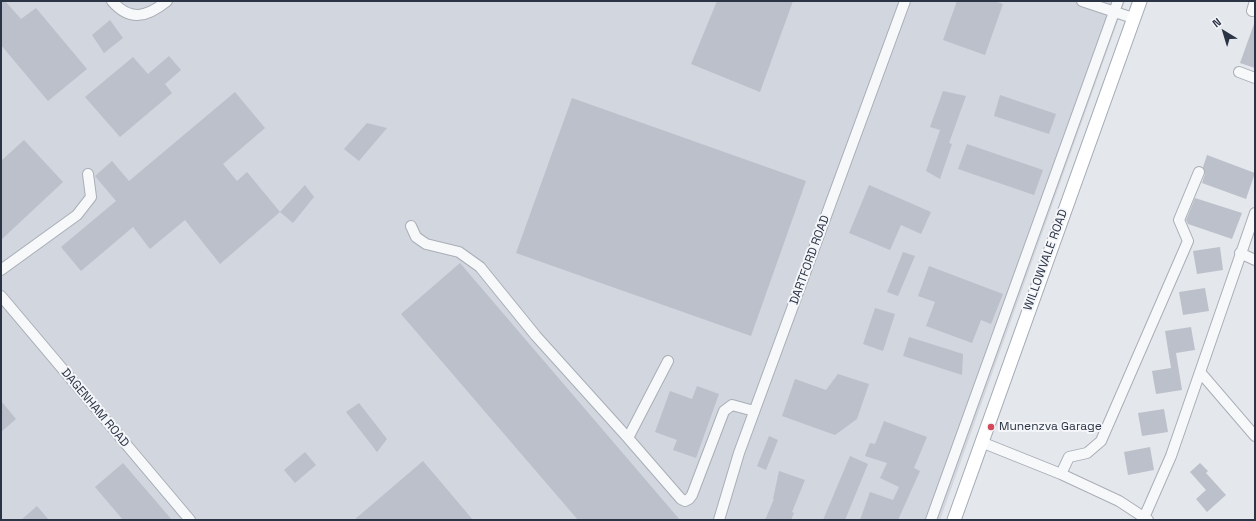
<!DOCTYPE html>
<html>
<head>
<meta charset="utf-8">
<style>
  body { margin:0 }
  #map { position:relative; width:1256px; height:521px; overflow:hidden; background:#e4e7ec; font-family:"Space Grotesk",sans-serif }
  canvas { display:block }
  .frame { position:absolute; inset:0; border:2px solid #2b3445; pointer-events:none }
  .north { position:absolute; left:1204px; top:12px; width:40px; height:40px; -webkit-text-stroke:3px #f4f6f9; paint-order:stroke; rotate:322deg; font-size:11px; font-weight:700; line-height:16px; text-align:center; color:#2b3445 }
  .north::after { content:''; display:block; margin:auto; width:14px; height:18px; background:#2b3445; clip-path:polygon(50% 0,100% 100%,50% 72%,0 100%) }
</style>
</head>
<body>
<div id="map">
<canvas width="1256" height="521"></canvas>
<div class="frame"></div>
<div class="north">N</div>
</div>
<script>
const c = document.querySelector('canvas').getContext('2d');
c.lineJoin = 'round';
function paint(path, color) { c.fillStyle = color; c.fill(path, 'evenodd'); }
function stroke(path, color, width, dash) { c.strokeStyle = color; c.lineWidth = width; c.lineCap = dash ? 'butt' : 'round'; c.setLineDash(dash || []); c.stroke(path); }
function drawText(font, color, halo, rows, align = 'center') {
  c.font = font + ' "Space Grotesk",sans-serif'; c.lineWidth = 4; c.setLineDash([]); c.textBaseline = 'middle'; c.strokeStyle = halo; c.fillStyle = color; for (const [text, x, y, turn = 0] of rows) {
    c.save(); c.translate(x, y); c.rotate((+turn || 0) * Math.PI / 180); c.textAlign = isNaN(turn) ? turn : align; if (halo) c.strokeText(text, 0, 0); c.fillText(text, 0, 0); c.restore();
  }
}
const built = new Path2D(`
  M 1,1 L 1125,1 L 940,520 L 1,520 Z`);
const building = new Path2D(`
  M 1,1 L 5,1 L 21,19 L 36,8 L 87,69 L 48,101 L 1,45 Z
  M 717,1 L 793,1 L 760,92 L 691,64 Z
  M 957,1 L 994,1 L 1003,4 L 985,55 L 943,40 Z
  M 110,20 L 123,38 L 104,53 L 92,35 Z
  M 1254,24 L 1255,24 L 1255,68 L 1240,63 Z
  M 169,56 L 181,70 L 165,84 L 172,93 L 120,137 L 85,97 L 133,57 L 148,74 Z
  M 943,91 L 966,96 L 949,143 L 952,144 L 940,179 L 926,171 L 940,130 L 930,127 Z
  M 235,92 L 265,128 L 223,164 L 237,181 L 247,172 L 280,212 L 220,264 L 185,220 L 150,249 L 133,227 L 81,271 L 61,247 L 116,201 L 95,176 L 112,161 L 129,181 Z
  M 1000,95 L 1056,114 L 1049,134 L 994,116 Z
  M 572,98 L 806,181 L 751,336 L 516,253 Z
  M 367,123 L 387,128 L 359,161 L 344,149 Z
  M 24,140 L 63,182 L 1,240 L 1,161 Z
  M 967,144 L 1043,170 L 1034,195 L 958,169 Z
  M 1207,155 L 1255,173 L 1246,199 L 1202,183 L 1205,174 L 1203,167 Z
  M 305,185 L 314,197 L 293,223 L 280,212 Z
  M 869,185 L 931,212 L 921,234 L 901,225 L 890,250 L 849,233 Z
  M 1195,198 L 1242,213 L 1232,239 L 1188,224 L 1186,220 Z
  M 1220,247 L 1223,270 L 1197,274 L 1193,251 Z
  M 903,252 L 915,256 L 898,296 L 887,292 Z
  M 460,263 L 680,520 L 578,520 L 401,314 Z
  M 929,266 L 1003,294 L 991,324 L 981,320 L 972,343 L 926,326 L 935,302 L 918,296 Z
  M 1205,288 L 1209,311 L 1183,315 L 1179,292 Z
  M 875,308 L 895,314 L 883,351 L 863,344 Z
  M 1191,327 L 1195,350 L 1176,353 L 1182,390 L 1156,394 L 1152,371 L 1171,368 L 1165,331 Z
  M 909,337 L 963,354 L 962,375 L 903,356 Z
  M 838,374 L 869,384 L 857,419 L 835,435 L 782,416 L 795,379 L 826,390 Z
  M 697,386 L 719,394 L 696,458 L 673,450 L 677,440 L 655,432 L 670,391 L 692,399 Z
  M 1,401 L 16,419 L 1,432 Z
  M 359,403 L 387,439 L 377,452 L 346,412 Z
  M 1164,409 L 1168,432 L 1142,436 L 1138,413 Z
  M 884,421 L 927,437 L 914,468 L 920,471 L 898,520 L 860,520 L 870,492 L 893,500 L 899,487 L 880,478 L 887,463 L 865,456 L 870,443 L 875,444 Z
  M 769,436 L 778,440 L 766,470 L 757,466 Z
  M 1150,447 L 1154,470 L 1128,475 L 1124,452 Z
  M 305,452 L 316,465 L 295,483 L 284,470 Z
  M 850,456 L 868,464 L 845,520 L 823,520 Z
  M 423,461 L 473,520 L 354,520 Z
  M 123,463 L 172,520 L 123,520 L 95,487 Z
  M 1200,463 L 1208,471 L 1206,473 L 1226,495 L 1207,512 L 1196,499 L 1206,490 L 1190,472 Z
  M 779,471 L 805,480 L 792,512 L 794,513 L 791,520 L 765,520 L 774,499 L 773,499 Z
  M 37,506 L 49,520 L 21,520 Z`);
const minor = new Path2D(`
  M 112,1 C 130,22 147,17 167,1
  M 1082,1 L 1133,18
  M 1252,11 L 1255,1
  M 1239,72 L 1255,78
  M 411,226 L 416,237 L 426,244 L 459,252 L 480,267 L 536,336 L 628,438
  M 1240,253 L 1255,260
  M 1,270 L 77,215 L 91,197 L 88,174
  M 1,296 L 190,520
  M 668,361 L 628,438 L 681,499 L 685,501 L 689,499 L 692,495 L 724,411 L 732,405 L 754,411
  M 1200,372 L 1255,436
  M 981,442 L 1061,474 L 1119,501 L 1148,520
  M 1061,474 L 1069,457 L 1087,453 L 1101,441 L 1188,241 L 1179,220 L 1199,172
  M 719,520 L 739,453 L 905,1
  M 931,520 L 1118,1
  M 1143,520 L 1171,456 L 1255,213`);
const major = new Path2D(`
  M 954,520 L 1140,1`);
const markers = [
  [991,427,4,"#d1495b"]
];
const streetNames = [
  ["DARTFORD ROAD",810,260,-70],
  ["WILLOWVALE ROAD",1046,260,-70],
  ["DAGENHAM ROAD",95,408,50]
];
const poiNames = [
  ["Munenzva Garage",999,427]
];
paint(built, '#d2d6de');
paint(building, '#bbc0ca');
stroke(minor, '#a9aeb7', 12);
stroke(major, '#a3abb8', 15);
stroke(minor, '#f7f8fa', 10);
stroke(major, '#fff', 13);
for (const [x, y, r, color] of markers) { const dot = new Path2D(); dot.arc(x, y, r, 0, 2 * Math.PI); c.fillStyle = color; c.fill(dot); stroke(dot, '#f4f6f9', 1.5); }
drawText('12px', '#2b3445', '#f4f6f9', streetNames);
drawText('12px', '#2b3445', '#f4f6f9', poiNames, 'left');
</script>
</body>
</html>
